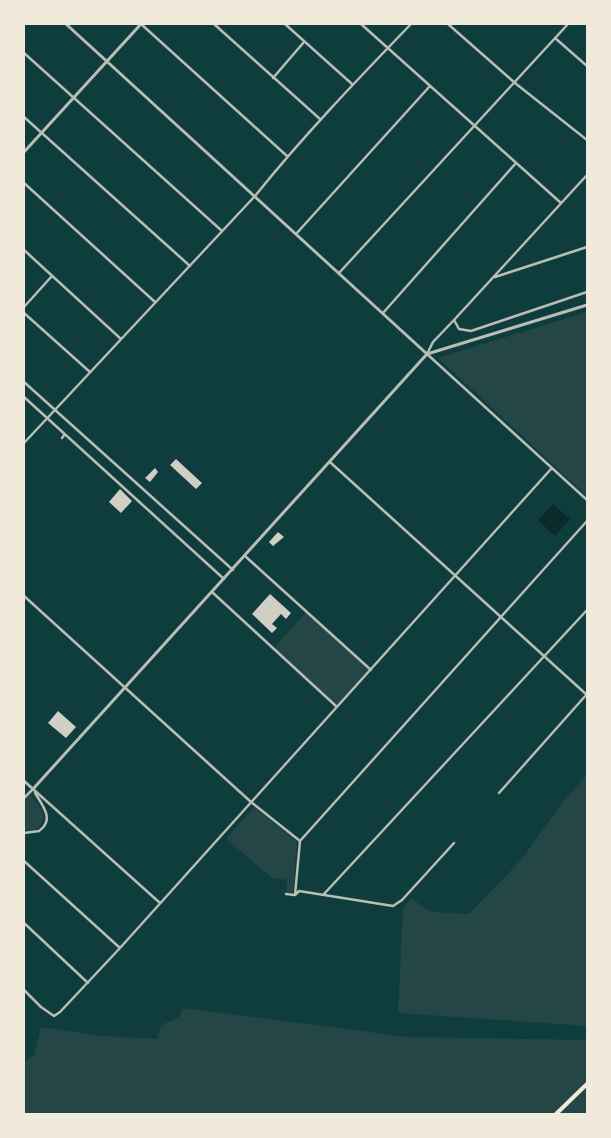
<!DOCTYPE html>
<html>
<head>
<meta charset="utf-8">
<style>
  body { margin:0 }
  #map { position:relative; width:611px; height:1138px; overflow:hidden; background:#0f3d3e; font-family:"Source Sans 3",sans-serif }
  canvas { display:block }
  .frame { position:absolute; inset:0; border:25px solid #f1e9da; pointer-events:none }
</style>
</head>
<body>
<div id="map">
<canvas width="611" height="1138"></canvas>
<div class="frame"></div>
</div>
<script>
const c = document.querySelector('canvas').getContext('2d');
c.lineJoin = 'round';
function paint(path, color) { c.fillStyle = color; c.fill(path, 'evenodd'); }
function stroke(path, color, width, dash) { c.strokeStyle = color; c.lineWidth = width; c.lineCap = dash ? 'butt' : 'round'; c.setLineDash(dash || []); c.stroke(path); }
const green = new Path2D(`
  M 587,312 L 587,496 L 438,358 Z
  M 306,612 L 371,670 L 337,707 L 273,649 Z
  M 587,775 L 587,1026 L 398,1013 L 403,908 L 411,898 L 430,912 L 469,914 L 522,859 L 564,800 Z
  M 30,795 L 41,808 L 44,818 L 38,828 L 32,831 L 24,830 L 24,801 Z
  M 254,807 L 297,842 L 293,892 L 286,892 L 287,880 L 276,878 L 275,880 L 226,839 Z
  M 183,1008 L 408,1037 L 587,1040 L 587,1114 L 24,1114 L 24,1062 L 34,1056 L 41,1027 L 103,1036 L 157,1039 L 161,1025 L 179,1018 Z`);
const water = new Path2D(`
  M 553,504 L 570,519 L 555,536 L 538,520 Z`);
const building = new Path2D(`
  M 176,459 L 202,483 L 196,489 L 170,465 Z
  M 155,468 L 158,472 L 150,482 L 145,478 Z
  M 120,489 L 132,501 L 121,513 L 109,502 Z
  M 278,532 L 284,537 L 273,546 L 269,542 Z
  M 270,594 L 291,613 L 286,619 L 281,614 L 272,624 L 277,628 L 272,633 L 252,614 Z
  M 58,711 L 76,727 L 66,738 L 48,723 Z`);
const minor = new Path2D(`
  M 141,24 L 287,156
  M 214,24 L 320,119
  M 285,24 L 352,84
  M 361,24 L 561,203
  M 448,24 L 515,83 L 587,140
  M 555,38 L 587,66
  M 24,53 L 222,231
  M 273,78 L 304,42
  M 24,117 L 190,266
  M 587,175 L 454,320 L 433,342 L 427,354 L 587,500
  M 24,183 L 155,302
  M 296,234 L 430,86
  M 24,250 L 121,339
  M 339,273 L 568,24
  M 495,277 L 587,247
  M 24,307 L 52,276
  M 24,313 L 90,372
  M 383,313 L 516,163
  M 454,320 L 459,329 L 471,331 L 587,292
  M 24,382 L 233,570
  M 24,397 L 224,579
  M 62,438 L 65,434
  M 24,443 L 255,196 C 304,135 357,80 411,24
  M 331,463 L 587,695
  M 245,556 L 371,670
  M 212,592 L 337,707
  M 24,596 L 251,802 L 300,841
  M 33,789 L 160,903
  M 499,793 L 587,694
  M 24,798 L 33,789
  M 24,833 L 39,831 C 55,820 43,806 35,793
  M 300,841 L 587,521
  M 24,861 L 120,948
  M 286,894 L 295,895 L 300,841
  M 324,894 L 587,610
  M 295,895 L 299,891 L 393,906 L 402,900 L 454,843
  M 24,923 L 88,983
  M 24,990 L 41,1007 L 54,1016 L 60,1012 L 120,948 L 551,469`);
const tertiary = new Path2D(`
  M 66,24 L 427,354
  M 24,152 L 141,24
  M 427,354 L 587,305
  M 24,781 L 33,789 L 427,354`);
const secondary = new Path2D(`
  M 556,1114 L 587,1084`);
paint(green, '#244646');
paint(water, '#0a2a2b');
paint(building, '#cfcfc3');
stroke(minor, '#b8beb3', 2.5);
stroke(tertiary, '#b8beb3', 3);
stroke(secondary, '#f1e9da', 4);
</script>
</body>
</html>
